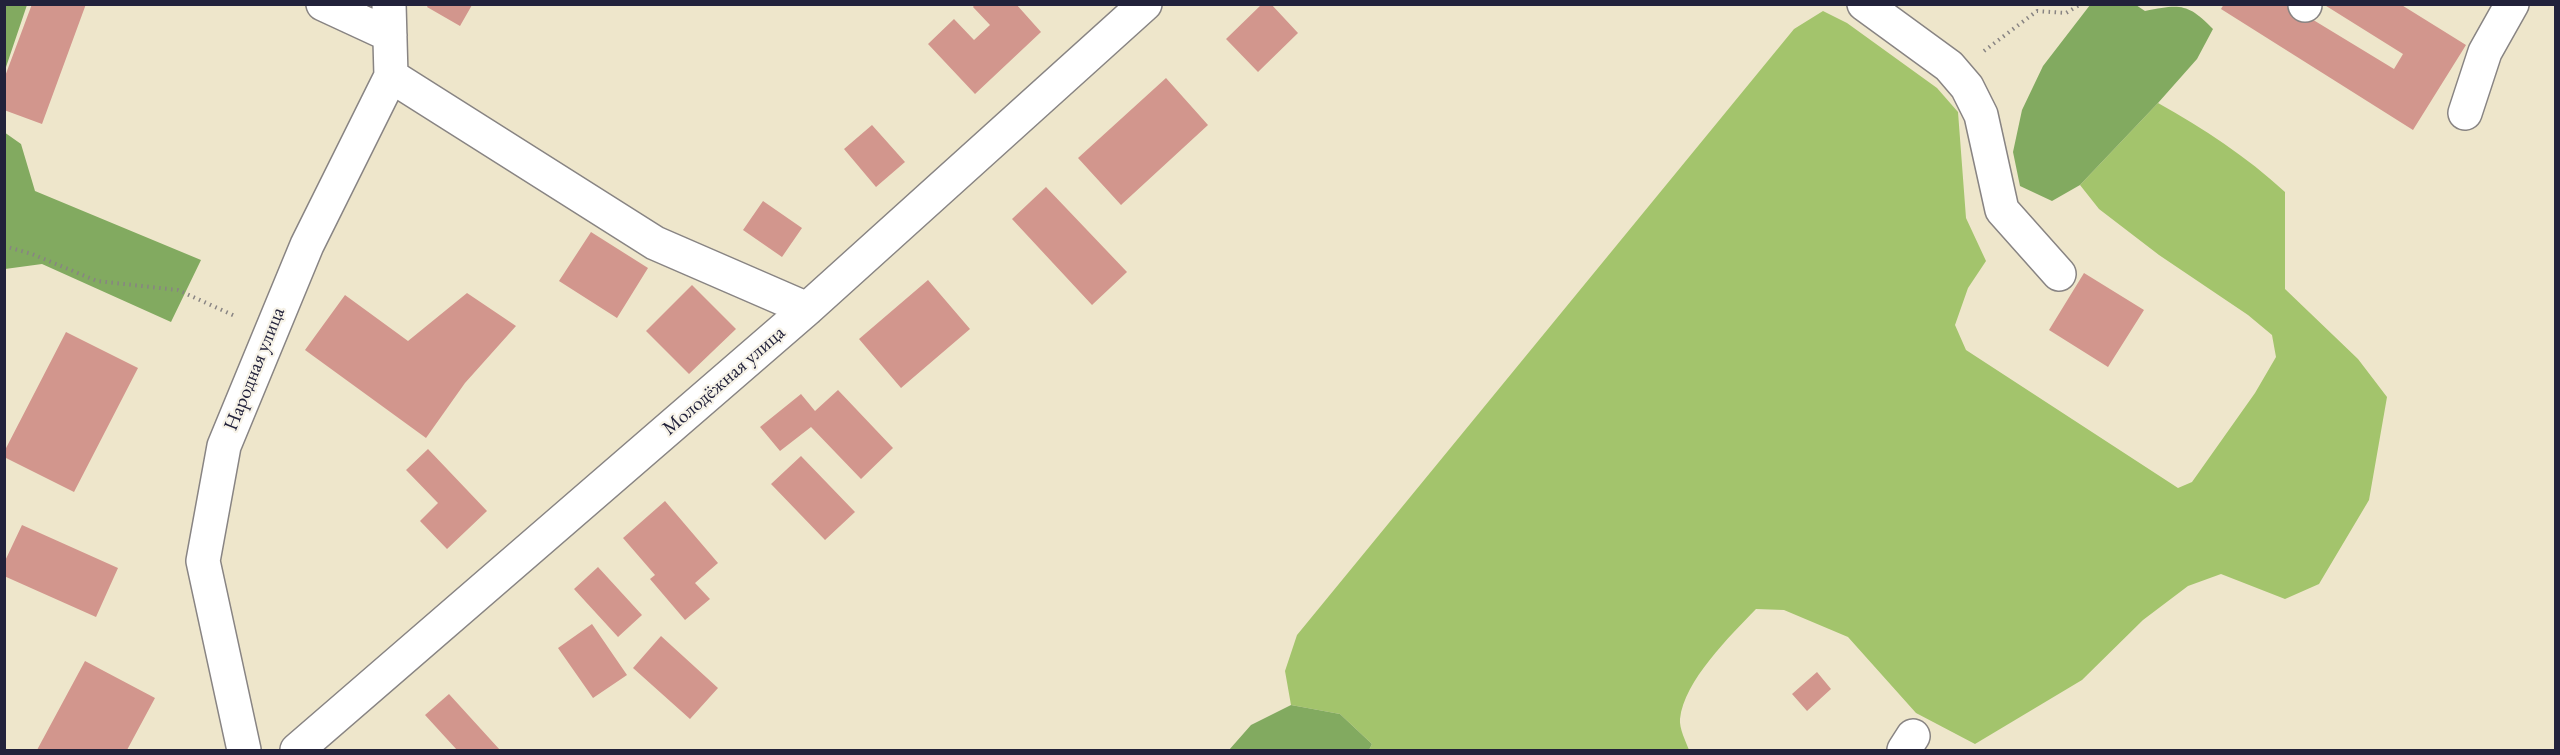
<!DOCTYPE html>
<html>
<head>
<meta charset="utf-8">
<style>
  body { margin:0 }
  #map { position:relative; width:2560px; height:755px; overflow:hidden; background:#eee6cb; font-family:"EB Garamond",serif }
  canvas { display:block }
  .frame { position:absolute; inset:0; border:6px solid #22223b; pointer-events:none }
</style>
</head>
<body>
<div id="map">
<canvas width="2560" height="755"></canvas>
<div class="frame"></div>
</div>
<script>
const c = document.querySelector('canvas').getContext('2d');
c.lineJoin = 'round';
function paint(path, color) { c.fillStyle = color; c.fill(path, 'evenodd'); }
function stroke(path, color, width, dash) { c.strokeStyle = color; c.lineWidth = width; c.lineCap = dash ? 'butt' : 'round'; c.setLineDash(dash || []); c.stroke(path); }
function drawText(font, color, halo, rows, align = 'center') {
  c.font = font + ' "EB Garamond",serif'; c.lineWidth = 4.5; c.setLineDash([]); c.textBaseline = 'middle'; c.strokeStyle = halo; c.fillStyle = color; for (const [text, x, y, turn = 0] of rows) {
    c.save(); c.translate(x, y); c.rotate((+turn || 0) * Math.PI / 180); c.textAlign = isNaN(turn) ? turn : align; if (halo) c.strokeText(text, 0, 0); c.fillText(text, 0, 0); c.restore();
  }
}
const green = new Path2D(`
  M 1823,11 L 1847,23 L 1937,88 L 1958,112 L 1966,218 L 1986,261 L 1968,288 L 1955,325 L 1966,350 L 2178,488 L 2192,482 L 2255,393 L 2276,357 L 2272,335 L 2248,315 L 2159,255 L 2099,209 L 2080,185 L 2158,103 C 2204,129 2246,156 2285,192 L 2285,289 L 2358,359 L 2387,397 L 2369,500 L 2319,584 L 2285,599 L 2221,574 L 2188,586 L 2143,620 L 2082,680 L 1975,744 L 1916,713 L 1848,637 L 1784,610 L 1756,609 C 1730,636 1684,681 1680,719 C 1679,728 1686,742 1689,750 L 1369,750 L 1372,744 L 1340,714 L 1291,705 L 1285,671 L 1297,635 L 1794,29 Z`);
const forest = new Path2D(`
  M 5,4 L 27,5 L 5,70 L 4,5 Z
  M 2090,5 L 2136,5 L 2145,11 C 2180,4 2188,3 2213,29 L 2197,59 L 2158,103 L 2080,185 L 2052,201 L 2020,186 L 2013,152 L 2022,110 L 2043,66 Z
  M 4,132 L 21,144 L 35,191 L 201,260 L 171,322 L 42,264 L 5,269 Z
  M 1291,705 L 1340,714 L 1372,744 L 1369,750 L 1229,750 L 1251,725 Z`);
const building = new Path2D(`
  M 32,4 L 86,4 L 42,124 L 4,110 L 4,79 Z
  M 975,4 L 1016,4 L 1041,32 L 975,94 L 928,44 L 954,19 L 974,40 L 990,25 L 973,7 Z
  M 1262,4 L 1271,4 L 1298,33 L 1258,72 L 1226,39 Z
  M 2224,4 L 2287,4 L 2394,69 L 2403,54 L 2323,4 L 2400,4 L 2466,45 L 2413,130 L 2221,9 Z
  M 428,5 L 472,5 L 460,26 L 427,7 Z
  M 1166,78 L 1208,125 L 1121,205 L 1078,158 Z
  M 872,125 L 905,162 L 876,187 L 844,149 Z
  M 1046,187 L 1127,272 L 1092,305 L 1012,219 Z
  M 763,201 L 802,228 L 782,257 L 743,230 Z
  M 591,232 L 648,268 L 617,318 L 559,281 Z
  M 2084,273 L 2144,310 L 2108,367 L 2049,330 Z
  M 928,280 L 970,329 L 901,388 L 859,339 Z
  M 692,285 L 736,329 L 689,374 L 646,331 Z
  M 467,293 L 516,326 L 465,383 L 426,438 L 305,350 L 345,295 L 408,341 Z
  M 66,332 L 138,368 L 74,492 L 4,457 L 4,452 Z
  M 838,390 L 893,448 L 861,479 L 811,427 L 780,451 L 760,427 L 801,394 L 815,411 Z
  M 428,449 L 487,511 L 447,549 L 420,521 L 438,503 L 406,470 Z
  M 801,456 L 855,512 L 825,540 L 771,484 Z
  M 665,501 L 718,563 L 695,583 L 710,599 L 685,620 L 650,579 L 655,575 L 623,538 Z
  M 22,525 L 118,568 L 96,617 L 4,576 L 4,563 Z
  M 598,567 L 642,615 L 618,637 L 574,589 Z
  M 592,624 L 627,675 L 593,698 L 558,648 Z
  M 661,636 L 718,688 L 690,719 L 633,668 Z
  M 85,661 L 155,698 L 127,750 L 37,750 Z
  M 1817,672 L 1831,689 L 1807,711 L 1792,694 Z
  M 449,694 L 500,750 L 457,750 L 425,715 Z`);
const path = new Path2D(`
  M 1984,51 L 2037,11 L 2066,13 L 2081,4
  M 4,246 L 32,254 L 97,281 L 178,290 L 237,317`);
const minor = new Path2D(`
  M 323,4 L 390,35
  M 1864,4 L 1949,66 L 1967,87 L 1981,115 L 2002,210 L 2059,274
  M 2305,4 L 2305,5
  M 391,76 L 655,243 L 807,309
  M 2465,113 L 2485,52 L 2512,4
  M 244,750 L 203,561 L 224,446 L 307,245 L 391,76 L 389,4
  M 297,750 L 807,309 L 1145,4
  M 1904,750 L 1913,736`);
const streetNames = [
  ["Народная улица",255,369,-68],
  ["Молодёжная улица",724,381,-41]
];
paint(green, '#a3c46c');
paint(forest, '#82aa60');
paint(building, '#d2968d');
stroke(minor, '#888483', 36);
stroke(path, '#888483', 4, [1.5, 4.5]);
stroke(minor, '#fff', 33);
drawText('20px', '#22223b', '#f7f3e8', streetNames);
</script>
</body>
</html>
